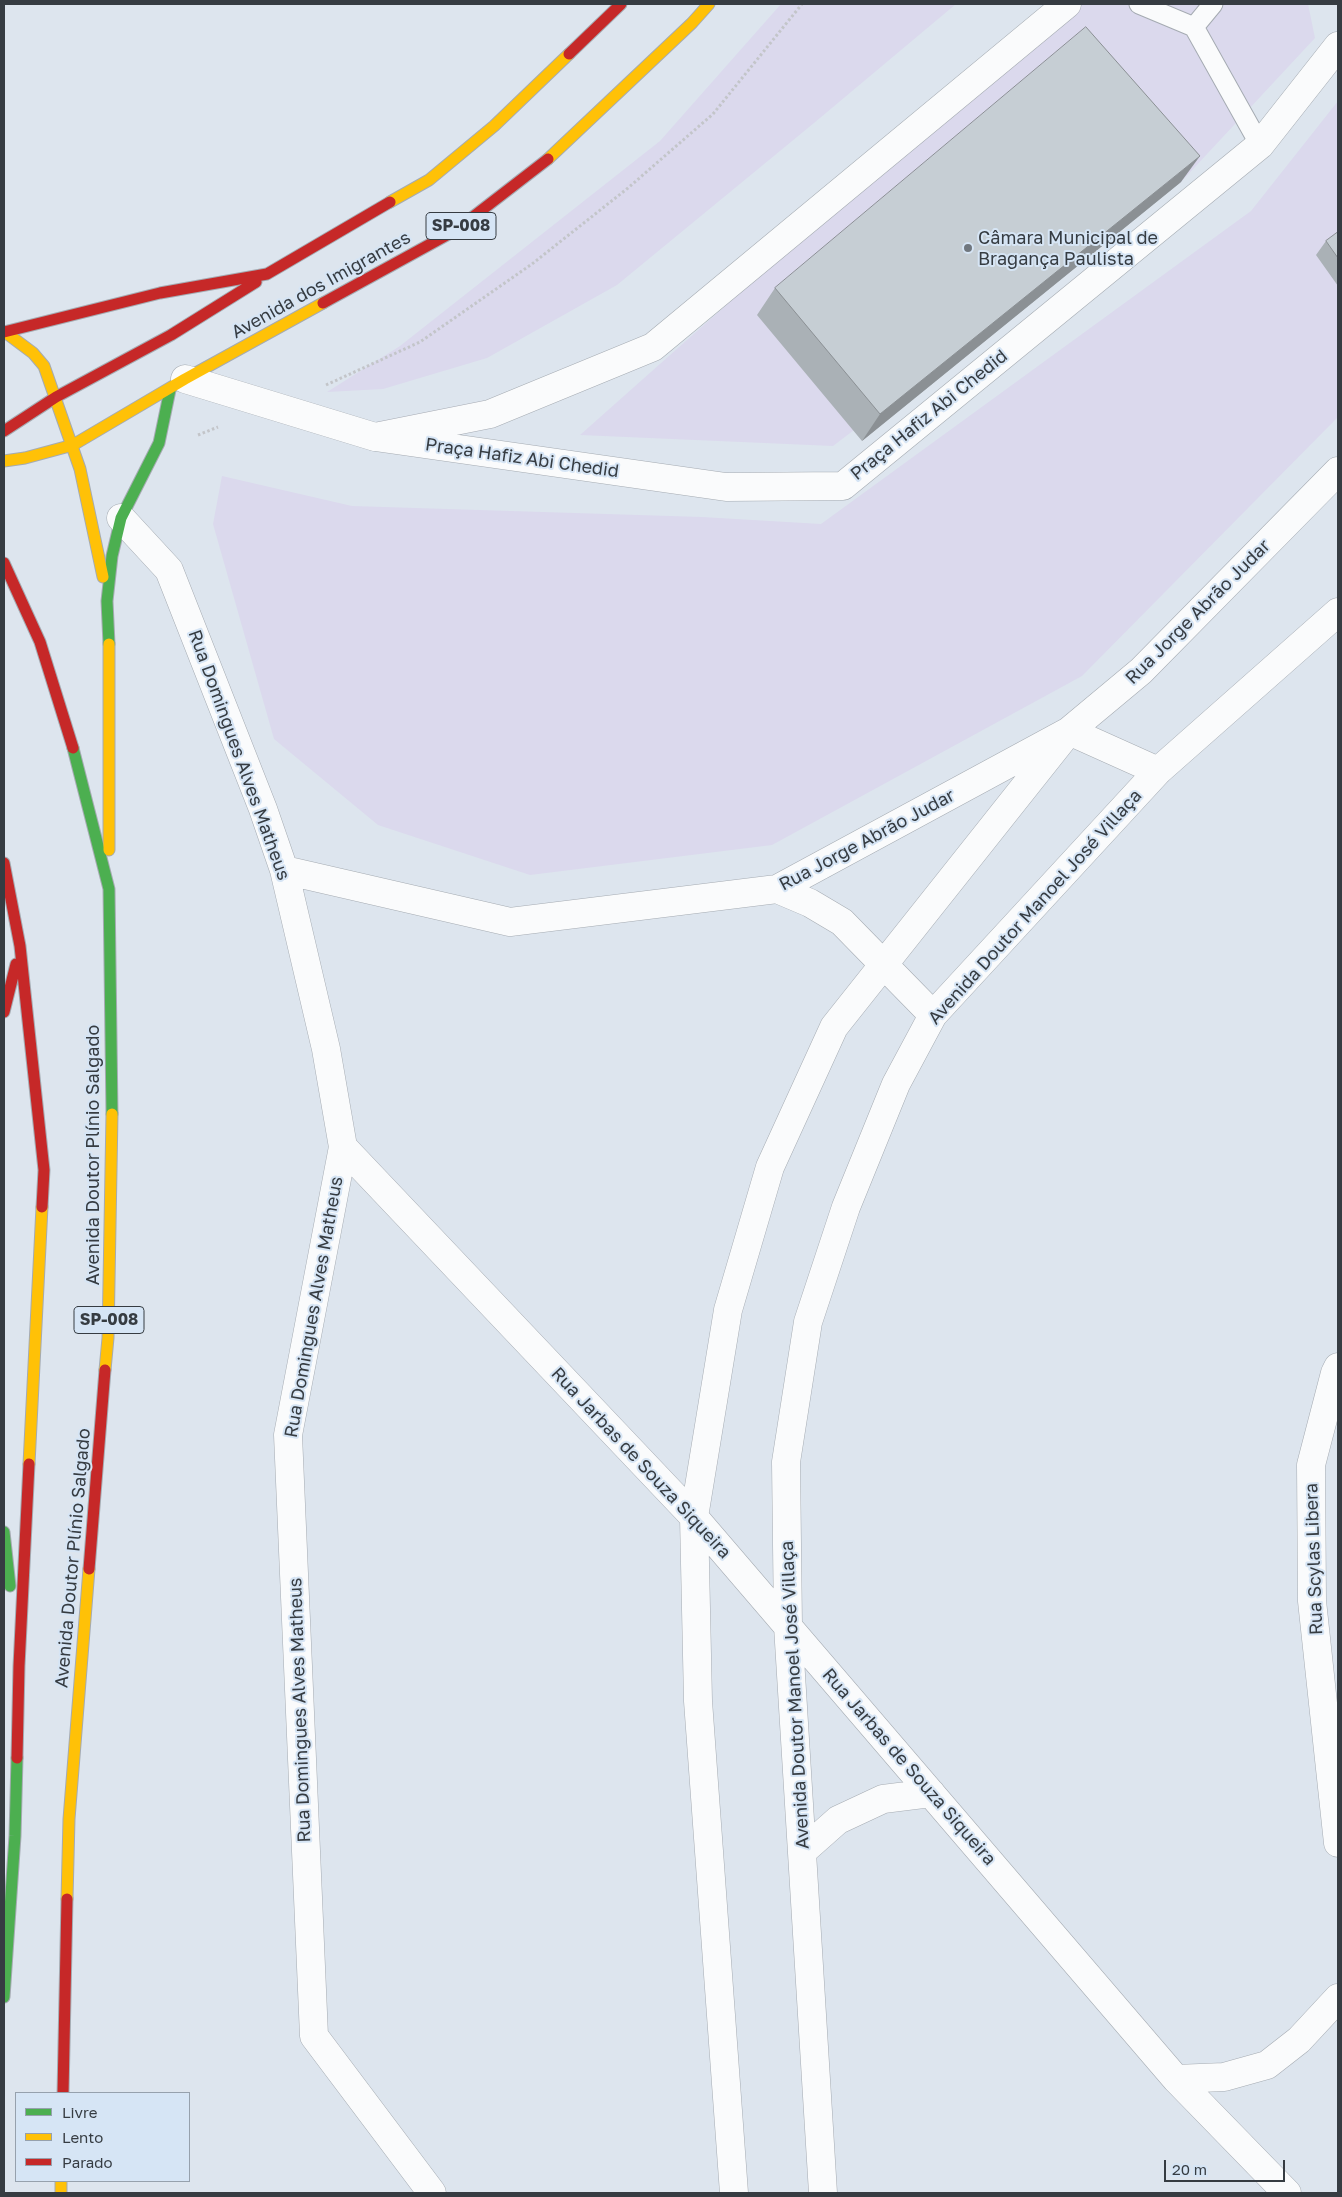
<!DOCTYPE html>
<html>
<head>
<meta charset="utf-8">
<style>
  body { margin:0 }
  #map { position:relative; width:1342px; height:2197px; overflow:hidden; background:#dde5ee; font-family:"Golos Text",sans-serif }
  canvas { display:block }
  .frame { position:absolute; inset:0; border:5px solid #363c42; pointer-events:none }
  .legend { position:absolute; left:15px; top:2092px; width:175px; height:90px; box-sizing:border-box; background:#d6e5f5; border:1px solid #96a1ad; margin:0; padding:6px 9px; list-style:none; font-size:15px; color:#363c42 }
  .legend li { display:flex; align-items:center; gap:10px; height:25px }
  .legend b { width:25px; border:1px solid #96a1ad }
  .scale { position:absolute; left:1164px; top:2160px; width:121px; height:22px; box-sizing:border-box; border:2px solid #363c42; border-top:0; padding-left:6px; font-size:15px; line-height:18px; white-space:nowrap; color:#363c42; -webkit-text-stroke:4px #d6e5f5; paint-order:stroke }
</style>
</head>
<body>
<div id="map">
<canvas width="1342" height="2197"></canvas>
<div class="frame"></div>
<ul class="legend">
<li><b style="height:6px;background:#4caf50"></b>Livre</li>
<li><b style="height:6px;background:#ffc107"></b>Lento</li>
<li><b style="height:6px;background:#c62828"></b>Parado</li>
</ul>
<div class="scale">20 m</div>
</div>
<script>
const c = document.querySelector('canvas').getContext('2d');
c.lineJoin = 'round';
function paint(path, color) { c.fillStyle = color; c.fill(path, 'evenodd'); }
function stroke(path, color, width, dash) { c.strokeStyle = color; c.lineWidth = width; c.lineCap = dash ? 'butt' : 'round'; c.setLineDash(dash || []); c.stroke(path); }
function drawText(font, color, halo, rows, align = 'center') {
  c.font = font + ' "Golos Text",sans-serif'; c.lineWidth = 4; c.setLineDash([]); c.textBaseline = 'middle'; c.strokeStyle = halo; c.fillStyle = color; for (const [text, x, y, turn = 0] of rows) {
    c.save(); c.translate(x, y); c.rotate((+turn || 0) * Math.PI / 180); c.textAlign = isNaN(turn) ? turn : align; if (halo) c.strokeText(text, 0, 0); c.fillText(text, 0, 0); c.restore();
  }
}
const green = new Path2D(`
  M 781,4 L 956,4 L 814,123 L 617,285 L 487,358 L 383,389 L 327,392 L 400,346 L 660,141 Z
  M 1080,4 L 1308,4 L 1315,38 L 1181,182 L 833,446 L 580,435 L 741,292 Z
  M 1338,101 L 1338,417 L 1082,676 L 772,845 L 530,875 L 378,825 L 274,739 L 213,524 L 222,476 L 352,506 L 702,517 L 821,524 L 1251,211 Z`);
const path = new Path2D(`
  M 326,385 L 420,342 L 532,264 L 628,188 L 713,114 L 802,4
  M 198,435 L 218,427`);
const lane = new Path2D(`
  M 1139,4 L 1194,27 L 1260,145
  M 1194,27 L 1213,4`);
const street = new Path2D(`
  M 185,379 L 375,437 L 490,414 L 653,347 L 1067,4
  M 375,437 L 726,487 L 843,486 L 1260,145 L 1338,46
  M 121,518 L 169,570 L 263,809 L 284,870 L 326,1049 L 343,1147 L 288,1435 L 314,2036 L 432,2193
  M 1069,731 L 1158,771
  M 284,870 L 510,922 L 777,889 L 1069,731 L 1141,671 L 1338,471
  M 777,889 L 810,903 L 842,922 L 933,1015
  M 343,1147 L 694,1517 L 1176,2079 L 1287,2193
  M 1338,1367 L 1335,1373 L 1311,1465 L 1312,1601 L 1338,1843
  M 803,1851 L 838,1820 L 883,1799 L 931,1793
  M 1176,2079 L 1224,2077 L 1267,2065 L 1299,2040 L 1338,1998
  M 734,2193 L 698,1701 L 694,1517 L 728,1310 L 770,1167 L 834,1027 L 1069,731
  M 823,2193 L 788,1626 L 786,1462 L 808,1322 L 846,1207 L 896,1084 L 933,1015 L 1158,771 L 1338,612`);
const fast = new Path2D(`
  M 109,644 L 107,601 L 112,556 L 121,518 L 159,443 L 170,390
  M 73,748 L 109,889 L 112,1114
  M 4,1532 L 10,1586
  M 4,1997 L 15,1836 L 17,1758`);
const slow = new Path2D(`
  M 548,159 L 692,23 L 709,4
  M 390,202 L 429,180 L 494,126 L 569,54
  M 5,332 L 33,353 L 44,366 L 80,469 L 103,577
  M 4,461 L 25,458 L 73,445 L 185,379 L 323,303
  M 109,850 L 109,644
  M 105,1370 L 108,1338 L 112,1114
  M 29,1464 L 42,1207
  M 67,1899 L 69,1819 L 89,1569
  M 61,2181 L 61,2193`);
const jam = new Path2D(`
  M 569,54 L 621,4
  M 323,303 L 456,230 L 548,159
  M 4,332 L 160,293 L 267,274 L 390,202
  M 4,431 L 56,397 L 171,335 L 256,282
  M 4,563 L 40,642 L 73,748
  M 4,863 L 20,946 L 44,1170 L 42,1207
  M 4,1012 L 16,964
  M 89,1569 L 105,1370
  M 17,1758 L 19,1666 L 29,1464
  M 63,2093 L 67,1899`);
const wall = new Path2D(`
  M 1181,182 L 862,441 L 757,315 L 775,288 Z
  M 1338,232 L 1338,286 L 1316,255 L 1326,241 Z`);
const shadedWall = new Path2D(`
  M 1200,156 L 1181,182 L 862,441 L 880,414 Z`);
const building = new Path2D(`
  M 1086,27 L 1200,156 L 880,414 L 775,288 Z
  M 1338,232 L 1338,258 L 1326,241 Z`);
const markers = [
  [968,248,5,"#70777e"]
];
const shields = [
  [461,226,70],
  [109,1320,70]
];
const shieldNames = [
  ["SP-008",461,226],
  ["SP-008",109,1320]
];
const poiNames = [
  ["Câmara Municipal de",978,238],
  ["Bragança Paulista",978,259]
];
const streetNames = [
  ["Avenida dos Imigrantes",321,285,-29],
  ["Praça Hafiz Abi Chedid",929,415,-39],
  ["Praça Hafiz Abi Chedid",522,458,8],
  ["Rua Jorge Abrão Judar",1198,612,-45],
  ["Rua Domingues Alves Matheus",239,755,70],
  ["Rua Jorge Abrão Judar",867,840,-28],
  ["Avenida Doutor Manoel José Villaça",1035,907,-48],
  ["Avenida Doutor Plínio Salgado",93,1155,-90],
  ["Rua Domingues Alves Matheus",314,1307,-80],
  ["Rua Jarbas de Souza Siqueira",641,1463,47],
  ["Avenida Doutor Plínio Salgado",73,1558,-85],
  ["Rua Scylas Libera",1314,1559,-92],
  ["Avenida Doutor Manoel José Villaça",795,1695,-93],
  ["Rua Domingues Alves Matheus",300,1710,-92],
  ["Rua Jarbas de Souza Siqueira",909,1767,49]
];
paint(green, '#dbd9ed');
stroke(lane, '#a5abb2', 21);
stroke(street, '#a5abb2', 29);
stroke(fast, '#a5abb2', 13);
stroke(slow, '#a5abb2', 13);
stroke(jam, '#a5abb2', 13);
stroke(path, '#c3c5c9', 3, [2.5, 2.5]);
stroke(lane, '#fafbfc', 19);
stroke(street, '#fafbfc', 28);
stroke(fast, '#4caf50', 11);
stroke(slow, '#ffc107', 11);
stroke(jam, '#c62828', 11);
paint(wall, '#aab1b6');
paint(shadedWall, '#8b9094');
paint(building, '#c6ced4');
stroke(building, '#8b9094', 1);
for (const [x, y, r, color] of markers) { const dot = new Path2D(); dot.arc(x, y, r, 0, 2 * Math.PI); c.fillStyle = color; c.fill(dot); stroke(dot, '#d6e5f5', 2); }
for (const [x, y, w] of shields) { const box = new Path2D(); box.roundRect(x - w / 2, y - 13.5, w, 27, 4); c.fillStyle = '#d6e5f5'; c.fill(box); stroke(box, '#363c42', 1); }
drawText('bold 16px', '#363c42', null, shieldNames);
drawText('18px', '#363c42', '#d6e5f5', poiNames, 'left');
drawText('18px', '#363c42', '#d6e5f5', streetNames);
</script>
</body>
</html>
